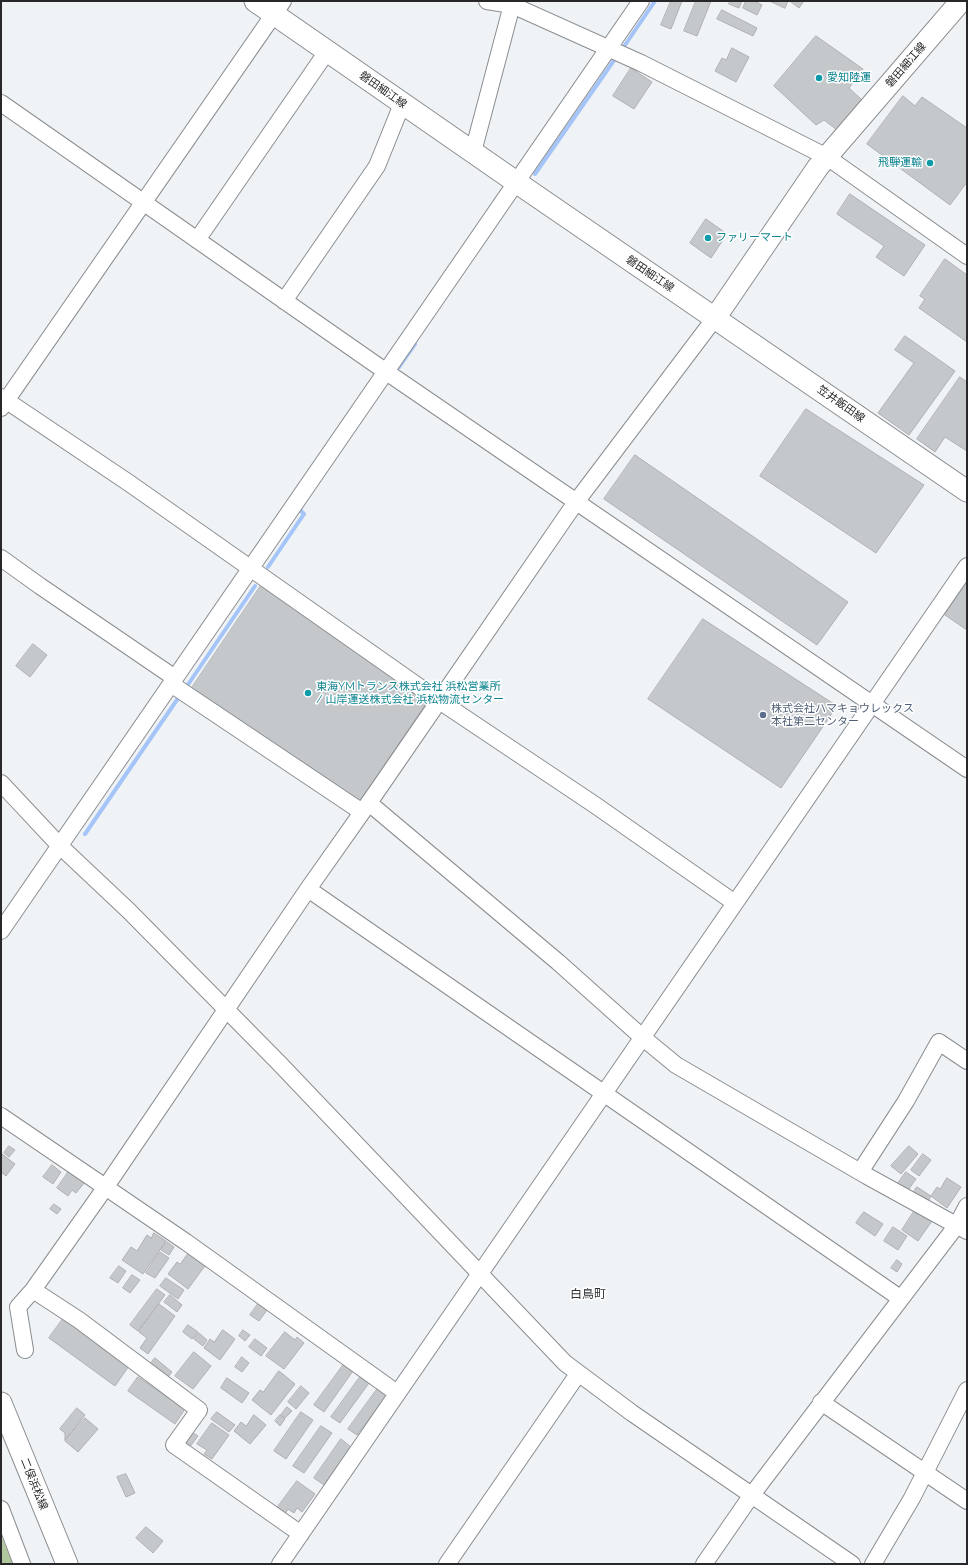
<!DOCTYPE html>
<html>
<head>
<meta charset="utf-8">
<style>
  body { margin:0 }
  #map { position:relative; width:968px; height:1565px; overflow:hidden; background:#f0f3f6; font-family:Raleway,sans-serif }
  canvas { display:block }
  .frame { position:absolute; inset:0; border:2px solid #28282a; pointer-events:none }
</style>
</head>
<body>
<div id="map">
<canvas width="968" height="1565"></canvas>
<div class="frame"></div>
</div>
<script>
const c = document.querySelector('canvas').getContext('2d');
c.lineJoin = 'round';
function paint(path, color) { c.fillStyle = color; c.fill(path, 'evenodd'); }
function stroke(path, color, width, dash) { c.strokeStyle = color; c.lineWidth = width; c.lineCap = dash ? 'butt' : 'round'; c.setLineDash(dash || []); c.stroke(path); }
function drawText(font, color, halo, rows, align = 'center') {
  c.font = font + ' Raleway,"Noto Sans JP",sans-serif'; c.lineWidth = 3; c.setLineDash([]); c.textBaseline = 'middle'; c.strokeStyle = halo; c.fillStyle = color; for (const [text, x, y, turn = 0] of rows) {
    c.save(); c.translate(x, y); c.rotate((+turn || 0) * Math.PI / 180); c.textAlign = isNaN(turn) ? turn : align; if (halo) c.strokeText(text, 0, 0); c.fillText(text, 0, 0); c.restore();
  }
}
const green = new Path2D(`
  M 1,1535 L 13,1564 L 1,1564 Z`);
const stream = new Path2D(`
  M 621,51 L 655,1
  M 535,174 L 617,56
  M 399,367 L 415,344
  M 268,567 L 304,514 L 300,510 L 301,507
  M 185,689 L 255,586
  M 85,834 L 181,694`);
const building = new Path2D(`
  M 671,1 L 682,1 L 671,29 L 661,25 Z
  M 696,1 L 711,1 L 697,36 L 684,31 Z
  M 730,1 L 742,1 L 739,8 L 729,4 Z
  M 746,1 L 754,1 L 762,5 L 757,15 L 743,8 Z
  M 770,1 L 788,1 L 785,8 Z
  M 792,1 L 804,1 L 799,8 L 791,2 Z
  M 722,10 L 757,28 L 753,36 L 717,19 Z
  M 816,36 L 863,69 L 849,88 L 862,100 L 837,130 L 824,120 L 816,125 L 774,86 Z
  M 732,48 L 749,57 L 736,82 L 715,71 L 722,58 L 726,60 Z
  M 631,68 L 652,82 L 634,109 L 613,96 Z
  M 903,96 L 915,106 L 922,97 L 967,128 L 967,182 L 950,205 L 867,144 Z
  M 850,194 L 925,245 L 904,276 L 876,257 L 884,246 L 837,214 Z
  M 706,219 L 727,234 L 711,258 L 690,243 Z
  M 945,259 L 967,275 L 967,342 L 919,308 L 925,299 L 920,296 Z
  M 905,336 L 955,371 L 909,435 L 878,413 L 914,363 L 895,350 Z
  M 960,377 L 967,382 L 967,451 L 945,437 L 935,452 L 917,439 Z
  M 806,409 L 924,485 L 876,553 L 760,476 Z
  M 635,455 L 848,602 L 817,645 L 604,499 Z
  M 967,582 L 967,630 L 945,615 Z
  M 262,584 L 427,702 L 360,801 L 191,689 Z
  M 703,619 L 837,706 L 781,788 L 648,699 Z
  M 33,644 L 47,655 L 30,677 L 16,666 Z
  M 9,1146 L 15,1150 L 9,1157 L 4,1153 Z
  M 909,1146 L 918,1154 L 901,1174 L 891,1166 Z
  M 2,1154 L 15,1164 L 6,1176 L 1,1172 Z
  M 923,1154 L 931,1160 L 919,1176 L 911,1170 Z
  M 52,1165 L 61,1172 L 53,1184 L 43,1177 Z
  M 69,1171 L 85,1182 L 76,1193 L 72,1190 L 68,1196 L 57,1188 Z
  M 906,1172 L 916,1179 L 906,1193 L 896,1186 Z
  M 947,1178 L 961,1187 L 947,1208 L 931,1196 L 937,1187 L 940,1189 Z
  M 917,1187 L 931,1196 L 926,1205 L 911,1196 Z
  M 54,1204 L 61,1209 L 57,1214 L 50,1209 Z
  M 915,1210 L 932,1221 L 918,1241 L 902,1230 Z
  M 864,1212 L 883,1224 L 875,1236 L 856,1223 Z
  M 893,1227 L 907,1236 L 898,1250 L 884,1241 Z
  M 154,1233 L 166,1241 L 143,1274 L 122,1260 L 131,1247 L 137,1251 L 147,1235 L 151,1238 Z
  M 167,1242 L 174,1247 L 169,1255 L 161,1250 Z
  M 190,1251 L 207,1263 L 188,1289 L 168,1274 L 177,1262 L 180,1264 Z
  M 160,1252 L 169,1258 L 155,1278 L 146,1273 Z
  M 897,1260 L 902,1264 L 897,1272 L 891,1268 Z
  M 119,1266 L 126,1271 L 118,1283 L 110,1278 Z
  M 132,1275 L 140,1280 L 130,1293 L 123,1288 Z
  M 166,1278 L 184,1290 L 178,1299 L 160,1286 Z
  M 157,1289 L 165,1295 L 138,1331 L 130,1325 Z
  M 170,1295 L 182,1305 L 177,1312 L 164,1302 Z
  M 159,1304 L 175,1316 L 148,1354 L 140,1348 L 147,1338 L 139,1332 Z
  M 258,1304 L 267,1310 L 259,1321 L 250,1315 Z
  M 65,1316 L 131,1363 L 115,1386 L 49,1338 Z
  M 188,1325 L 198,1332 L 192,1339 L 183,1332 Z
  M 223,1330 L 235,1339 L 220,1360 L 204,1348 L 210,1339 L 214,1342 Z
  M 243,1330 L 250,1335 L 245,1341 L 239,1336 Z
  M 285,1332 L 295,1340 L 297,1337 L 304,1343 L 284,1369 L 266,1356 Z
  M 199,1333 L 207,1340 L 203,1346 L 194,1339 Z
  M 255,1339 L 267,1348 L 261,1356 L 249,1347 Z
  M 194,1352 L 211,1366 L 193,1389 L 175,1376 Z
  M 242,1357 L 249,1363 L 242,1372 L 235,1367 Z
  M 155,1358 L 172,1372 L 165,1381 L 148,1367 Z
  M 344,1364 L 353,1371 L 324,1412 L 314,1405 Z
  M 279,1371 L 295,1384 L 271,1415 L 252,1400 L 260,1390 L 263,1392 Z
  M 138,1377 L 185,1409 L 175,1424 L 128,1391 Z
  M 360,1377 L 369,1383 L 340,1423 L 331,1417 Z
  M 227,1378 L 249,1393 L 242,1403 L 221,1388 Z
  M 301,1386 L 309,1393 L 296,1409 L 288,1402 Z
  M 378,1388 L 387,1395 L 357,1435 L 348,1429 Z
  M 287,1407 L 292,1411 L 285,1418 L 281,1415 Z
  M 77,1408 L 85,1415 L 65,1440 L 65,1433 L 60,1429 Z
  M 217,1412 L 235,1425 L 229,1432 L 211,1419 Z
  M 301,1412 L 313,1420 L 286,1459 L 274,1451 Z
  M 254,1415 L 266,1425 L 250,1444 L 234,1431 L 241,1422 L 246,1426 Z
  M 280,1415 L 285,1419 L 280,1426 L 275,1421 Z
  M 85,1418 L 98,1429 L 78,1452 L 65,1441 Z
  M 212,1423 L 229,1435 L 212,1459 L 204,1454 L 207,1450 L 197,1444 Z
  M 321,1426 L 332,1433 L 304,1473 L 293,1466 Z
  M 190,1431 L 198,1436 L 189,1448 L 181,1443 Z
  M 341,1439 L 351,1447 L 324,1485 L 314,1478 Z
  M 126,1474 L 135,1493 L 126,1497 L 117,1477 Z
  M 297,1481 L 315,1494 L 302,1512 L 297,1508 L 294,1513 L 288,1509 L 285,1514 L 277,1508 Z
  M 146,1527 L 163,1541 L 153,1553 L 136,1538 Z`);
const minor = new Path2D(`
  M 487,1 L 512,5 L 641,63 L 827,157 L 967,256
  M 1,103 L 385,371 L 967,769
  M 473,152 L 513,1
  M 197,240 L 328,50
  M 284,301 L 377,166 L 402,104
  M 1,397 L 129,483 L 438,700 L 595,805 L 735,903
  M 1,408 L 283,1
  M 1,558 L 40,586 L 175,678
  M 171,684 L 362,812
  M 1,783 L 60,846 L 129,911 L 279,1063 L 565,1363 L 632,1413 L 852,1564
  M 369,803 L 558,962 L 642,1037 L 676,1065 L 867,1176 L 967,1231
  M 308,889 L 900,1298
  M 1,931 L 641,1
  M 1,1116 L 186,1242 L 397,1393
  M 860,1172 L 906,1101 L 939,1042 L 967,1061
  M 33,1290 L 79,1320 L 199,1410 L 174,1445 L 301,1534
  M 25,1350 L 18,1307 L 33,1290 L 105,1188 L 308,889 L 375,794 L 576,502 L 715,318
  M 821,1402 L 967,1501
  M 1,1509 L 22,1564
  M 280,1564 L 967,566
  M 447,1564 L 578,1374
  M 704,1564 L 751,1496 L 957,1225 L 967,1206
  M 873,1564 L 912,1498 L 967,1390`);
const major = new Path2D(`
  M 255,1 L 516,182 L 967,491
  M 715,318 L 818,167 L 961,1
  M 1,1403 L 67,1564`);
const markers = [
  [819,78,4,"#0f9aa8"],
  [930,163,4,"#0f9aa8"],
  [708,238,4,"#0f9aa8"],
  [308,693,4,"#0f9aa8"],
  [763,715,4,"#5c6f8a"]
];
const streetNames = [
  ["磐田細江線",906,65,-49],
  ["磐田細江線",383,90,35],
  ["磐田細江線",650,274,34],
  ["笠井飯田線",841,404,35],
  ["二俣浜松線",34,1484,68]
];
const cultureNames = [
  ["愛知陸運",827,78],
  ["飛騨運輸",922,163,"right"],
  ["ファリーマート",716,238],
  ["東海YMトランス株式会社 浜松営業所",316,687],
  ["/ 山岸運送株式会社 浜松物流センター",316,700]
];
const serviceNames = [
  ["株式会社ハマキョウレックス",771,709],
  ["本社第二センター",771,722]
];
const neighbourhoodNames = [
  ["白鳥町",588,1294]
];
paint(green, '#b1c79e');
stroke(stream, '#a5c5f9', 4);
paint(building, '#c5c8cb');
stroke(building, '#aeb0b3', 1);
stroke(minor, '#8b8d90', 18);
stroke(major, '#8b8d90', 23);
stroke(minor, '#fff', 16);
stroke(major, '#fff', 21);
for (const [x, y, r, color] of markers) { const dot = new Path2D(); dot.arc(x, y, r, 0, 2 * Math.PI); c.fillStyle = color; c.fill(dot); stroke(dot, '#fff', 1.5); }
drawText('11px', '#28282a', '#fff', streetNames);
drawText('11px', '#0d838f', '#fff', cultureNames, 'left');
drawText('11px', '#4e5e75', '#fff', serviceNames, 'left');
drawText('12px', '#2e3032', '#fff', neighbourhoodNames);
</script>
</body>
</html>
